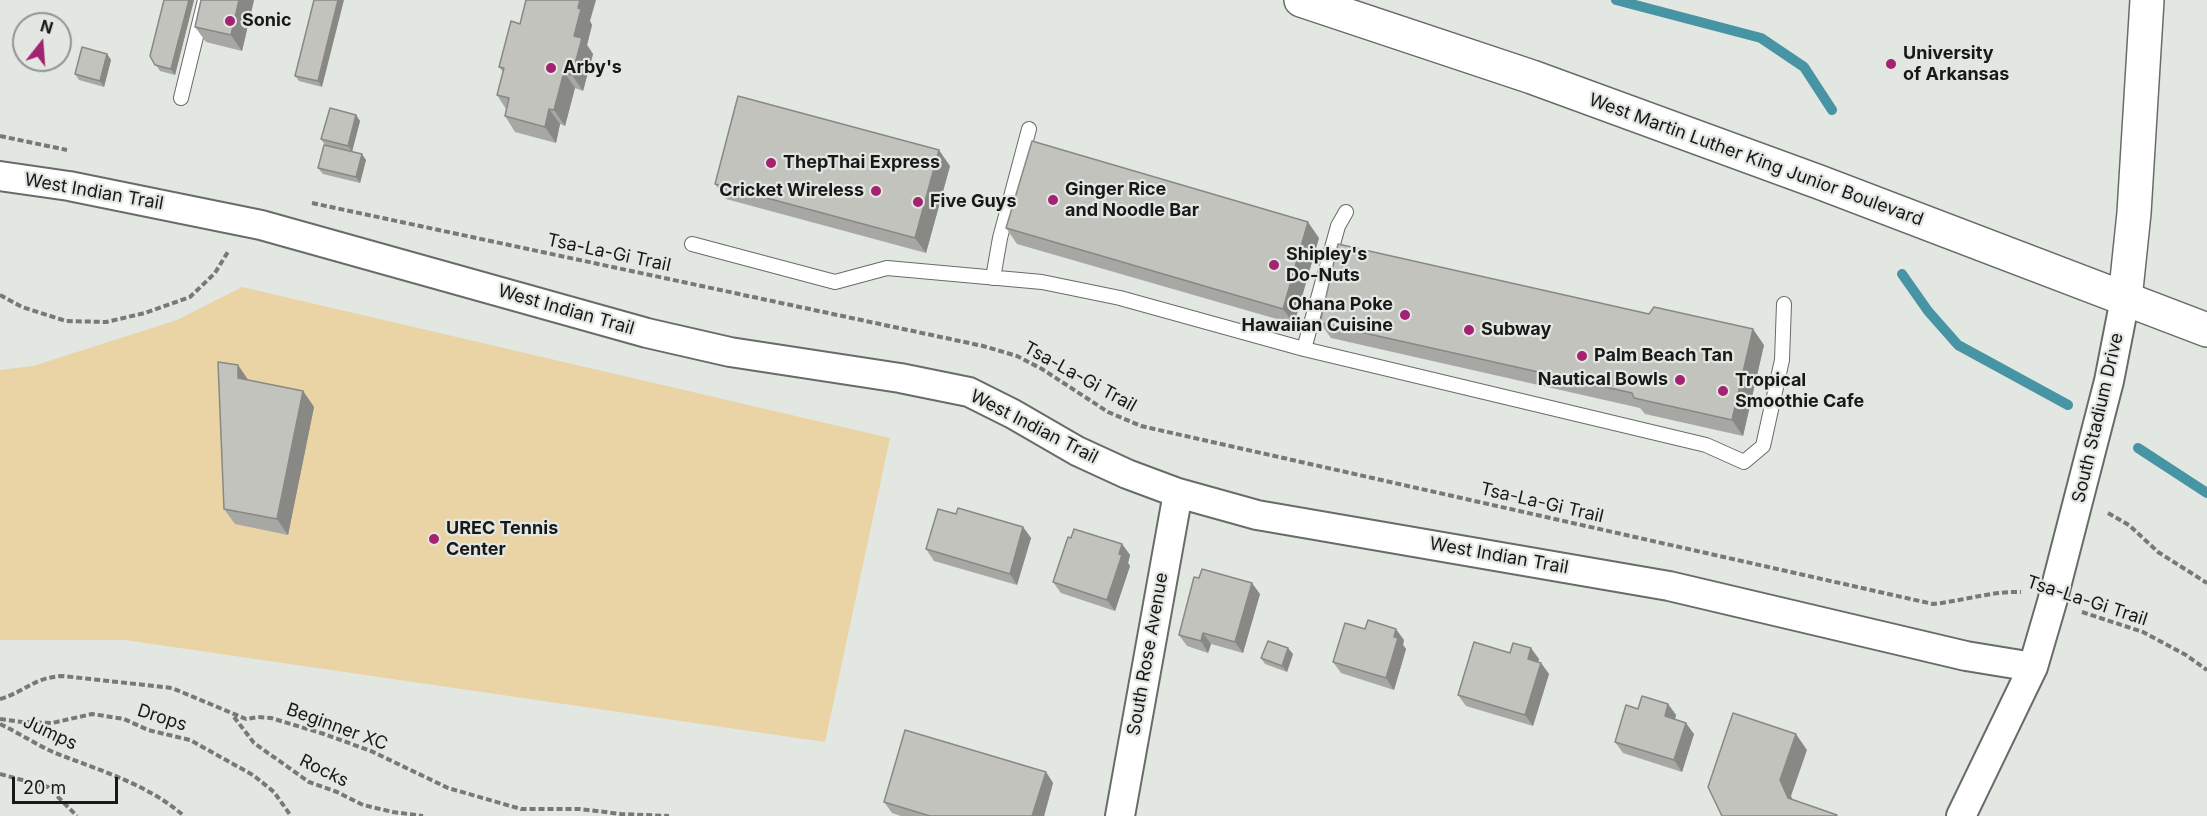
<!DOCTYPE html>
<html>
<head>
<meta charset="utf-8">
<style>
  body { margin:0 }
  #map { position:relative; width:2207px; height:816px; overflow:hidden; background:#e2e7e2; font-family:Inter,sans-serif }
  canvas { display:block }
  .north { position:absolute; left:12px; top:12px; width:60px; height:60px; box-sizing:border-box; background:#e2e7e2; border:2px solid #919491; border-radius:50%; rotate:17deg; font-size:16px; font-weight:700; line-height:24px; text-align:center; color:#171817 }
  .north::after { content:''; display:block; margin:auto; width:21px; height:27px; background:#a32272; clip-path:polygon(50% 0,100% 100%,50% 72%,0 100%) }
  .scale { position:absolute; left:12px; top:777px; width:106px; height:27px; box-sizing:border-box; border:3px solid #171817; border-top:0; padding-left:8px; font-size:18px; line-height:21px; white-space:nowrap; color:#171817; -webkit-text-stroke:4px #e2e7e2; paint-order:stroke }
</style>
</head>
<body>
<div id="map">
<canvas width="2207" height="816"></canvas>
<div class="north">N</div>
<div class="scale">20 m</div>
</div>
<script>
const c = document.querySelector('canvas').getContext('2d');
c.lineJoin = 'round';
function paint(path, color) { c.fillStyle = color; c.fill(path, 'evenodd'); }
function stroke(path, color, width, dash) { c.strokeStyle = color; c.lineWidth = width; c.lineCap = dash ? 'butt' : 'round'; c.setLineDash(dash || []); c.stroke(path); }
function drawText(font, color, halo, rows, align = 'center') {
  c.font = font + ' Inter,sans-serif'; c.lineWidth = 4.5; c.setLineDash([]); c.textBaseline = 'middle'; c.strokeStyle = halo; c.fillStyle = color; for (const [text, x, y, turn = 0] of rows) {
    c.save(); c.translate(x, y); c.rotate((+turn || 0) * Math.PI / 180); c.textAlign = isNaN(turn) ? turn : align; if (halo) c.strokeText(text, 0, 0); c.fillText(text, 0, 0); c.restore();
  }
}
const green = new Path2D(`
  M 242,287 L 890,438 L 825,742 L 125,640 L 0,640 L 0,370 L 33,366 L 177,320 Z`);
const stream = new Path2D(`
  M 1616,0 L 1761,38 L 1804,67 L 1832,110
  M 1902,274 L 1928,311 L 1958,345 L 2068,405
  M 2138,448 L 2207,493`);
const path = new Path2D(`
  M 0,136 L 67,150
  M 312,203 L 983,346 L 1017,356 L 1042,369 L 1108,412 L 1141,426 L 1933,604 C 1963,601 1991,591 2021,592
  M 0,295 L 22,307 L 66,321 L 106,322 L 145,313 L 190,297 L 215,273 L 229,250
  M 2108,513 L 2129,525 L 2158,552 L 2207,583
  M 2082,612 L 2143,632 L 2186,655 L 2207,670
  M 0,699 C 25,692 34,677 63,676 L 172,688 L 246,719 L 258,717 L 271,718 L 324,734 L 371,751 L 448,788 L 521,809 L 580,809 L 621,814 L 669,816
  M 234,717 L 254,743 L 309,782 L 337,792 L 363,805 L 393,812 L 423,816
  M 0,719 L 22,722 L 52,723 L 92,714 L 124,719 L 148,730 L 190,740 L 253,775 L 274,792 L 291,816
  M 0,724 C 21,734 41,748 63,756 C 105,772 150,786 184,816
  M 0,774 L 48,787 L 77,816`);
const lane = new Path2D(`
  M 181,98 L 205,0
  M 692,244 L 835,282 L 887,268 L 1042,282 L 1120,298 L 1304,349 L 1706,445 L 1744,462 L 1763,446 L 1782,360 L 1784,304
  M 993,278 L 1000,238 L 1029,129
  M 1304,349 L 1338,226 L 1346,212`);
const street = new Path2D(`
  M 0,176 L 69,186 L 261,225 L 647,333 L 730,352 L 900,378 L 969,392 L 1013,414 L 1077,451 L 1127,474 L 1178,493 L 1257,515 L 1669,586 L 1966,656 L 2033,667
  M 1120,816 L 1178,493
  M 1961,816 L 2033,667 L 2052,602 L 2109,381 L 2125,299`);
const secondary = new Path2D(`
  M 2125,299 L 2134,213 L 2147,0`);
const primary = new Path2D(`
  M 1301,0 L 1532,77 L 1819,182 L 2207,330`);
const wall = new Path2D(`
  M 164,0 L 194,0 L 175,75 L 160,71 L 150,56 Z
  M 254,0 L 242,51 L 206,42 L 195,27 Z
  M 314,0 L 322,87 L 299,81 L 295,76 Z
  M 590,21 L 592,25 L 587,45 L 593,54 L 583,91 L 575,88 L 565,126 L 560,124 L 556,143 L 515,132 L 505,116 L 506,109 L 497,95 L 503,72 L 499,67 L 520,24 Z
  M 107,54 L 111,60 L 104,87 L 79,80 L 75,74 Z
  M 356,115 L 360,121 L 352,151 L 366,160 L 360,183 L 323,174 L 318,168 L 325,145 L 321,139 Z
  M 950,166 L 926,253 L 726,199 L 715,184 Z
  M 1006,228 L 1319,238 L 1294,324 L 1017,244 Z
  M 1320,323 L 1764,345 L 1743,436 L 1645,414 L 1640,408 L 1331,338 Z
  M 248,380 L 303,391 L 314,407 L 288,535 L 235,524 L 224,509 Z
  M 956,514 L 1023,527 L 1031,538 L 1017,585 L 934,561 L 926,549 Z
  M 1122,544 L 1130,555 L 1128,563 L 1130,566 L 1115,611 L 1061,593 L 1053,582 Z
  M 1260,594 L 1243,653 L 1211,644 L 1208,653 L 1187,646 L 1179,635 Z
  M 1365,629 L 1404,640 L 1403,645 L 1406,649 L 1394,690 L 1341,673 L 1333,662 Z
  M 1510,653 L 1539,659 L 1538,662 L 1541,663 L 1549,674 L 1533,726 L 1466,706 L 1458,695 Z
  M 1293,654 L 1287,672 L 1265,664 L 1261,658 Z
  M 1668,704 L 1676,715 L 1675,719 L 1694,734 L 1682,772 L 1623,753 L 1615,742 L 1638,709 Z
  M 1046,772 L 1053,783 L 1044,816 L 901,816 L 892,813 L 884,802 Z`);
const shadedWall = new Path2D(`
  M 189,0 L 194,0 L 175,75 L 171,69 Z
  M 239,0 L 254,0 L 242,51 L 231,35 Z
  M 338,0 L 344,0 L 322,87 L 318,81 Z
  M 580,0 L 596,0 L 590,21 L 592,25 L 587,45 L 593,54 L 583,91 L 572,75 L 574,36 L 578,8 Z
  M 107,54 L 111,60 L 104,87 L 100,81 Z
  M 564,72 L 575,88 L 565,126 L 554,110 Z
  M 549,109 L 560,124 L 556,143 L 545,127 Z
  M 356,115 L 360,121 L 352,152 L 348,146 Z
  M 939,150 L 950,166 L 926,253 L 915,238 Z
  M 362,154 L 366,160 L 360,183 L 356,177 Z
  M 1308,222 L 1319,238 L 1294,324 L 1283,309 Z
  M 1753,329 L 1764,345 L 1743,436 L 1732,420 Z
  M 238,365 L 249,381 L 238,378 Z
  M 303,391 L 314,407 L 288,535 L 277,519 Z
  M 1023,527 L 1031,538 L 1017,585 L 1010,574 Z
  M 1122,544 L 1130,555 L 1128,563 L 1130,566 L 1115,611 L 1107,600 Z
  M 1252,583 L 1260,594 L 1243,653 L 1235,642 Z
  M 1396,629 L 1404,640 L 1403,645 L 1406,649 L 1394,690 L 1386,678 L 1394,637 Z
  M 1203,633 L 1211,644 L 1208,653 L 1201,641 Z
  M 1288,648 L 1293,654 L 1287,672 L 1282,666 Z
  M 1531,648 L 1539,659 L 1536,670 L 1528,659 Z
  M 1541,663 L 1549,674 L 1533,726 L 1525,715 Z
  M 1668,704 L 1676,715 L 1673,727 L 1665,716 Z
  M 1686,723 L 1694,734 L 1682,772 L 1674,760 Z
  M 1796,734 L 1807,750 L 1791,796 L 1799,813 L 1788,798 L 1780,780 Z
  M 1046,772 L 1053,783 L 1044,816 L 1032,816 Z`);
const building = new Path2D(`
  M 164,0 L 189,0 L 171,69 L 155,65 L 150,56 Z
  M 201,0 L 239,0 L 231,35 L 195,27 Z
  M 314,0 L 338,0 L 318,81 L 295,76 Z
  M 526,0 L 580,0 L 578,8 L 581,9 L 574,36 L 582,38 L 572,75 L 564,72 L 554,110 L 549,109 L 545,127 L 505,116 L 509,98 L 497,95 L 504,68 L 499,67 L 511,21 L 520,24 Z
  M 82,47 L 107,54 L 100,81 L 75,74 Z
  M 738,96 L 939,150 L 915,238 L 715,184 Z
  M 330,108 L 356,115 L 348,146 L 321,139 Z
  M 1032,141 L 1308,222 L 1283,309 L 1006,228 Z
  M 324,145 L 362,154 L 356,177 L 318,168 Z
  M 1338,244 L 1649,314 L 1654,307 L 1753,329 L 1732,420 L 1634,398 L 1632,393 L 1320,323 Z
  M 218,362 L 238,365 L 238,378 L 303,391 L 277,519 L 224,509 Z
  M 958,508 L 1023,527 L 1010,574 L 926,549 L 938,509 L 956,514 Z
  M 1074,529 L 1122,544 L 1119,554 L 1122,555 L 1107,600 L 1053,582 L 1068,537 L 1071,538 Z
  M 1202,569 L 1252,583 L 1235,642 L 1203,633 L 1201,641 L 1179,635 L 1194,577 L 1199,578 Z
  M 1368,620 L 1396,629 L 1394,637 L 1398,638 L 1386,678 L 1333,662 L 1345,623 L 1365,629 Z
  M 1268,641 L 1288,648 L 1282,666 L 1261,658 Z
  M 1474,642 L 1510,653 L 1513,643 L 1531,648 L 1528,659 L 1541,663 L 1525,715 L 1458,695 Z
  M 1642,696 L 1668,704 L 1665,716 L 1686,723 L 1674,760 L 1615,742 L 1626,705 L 1638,709 Z
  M 1733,713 L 1796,734 L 1780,780 L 1788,798 L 1837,815 L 1836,816 L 1722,816 L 1708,787 Z
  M 905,730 L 1046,772 L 1032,816 L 930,816 L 884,802 Z`);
const markers = [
  [230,21,6,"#a32272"],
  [1891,64,6,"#a32272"],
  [551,68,6,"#a32272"],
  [771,163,6,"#a32272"],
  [876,191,6,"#a32272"],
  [1053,200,6,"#a32272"],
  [918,202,6,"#a32272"],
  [1274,265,6,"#a32272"],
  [1405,315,6,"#a32272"],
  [1469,330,6,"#a32272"],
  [1582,356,6,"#a32272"],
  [1680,380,6,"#a32272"],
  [1723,391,6,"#a32272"],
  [434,539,6,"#a32272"]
];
const poiNames = [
  ["Sonic",242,21],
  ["University",1903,54],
  ["of Arkansas",1903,75],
  ["Arby's",563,68],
  ["ThepThai Express",783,163],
  ["Ginger Rice",1065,190],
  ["and Noodle Bar",1065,211],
  ["Cricket Wireless",864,191,"right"],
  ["Five Guys",930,202],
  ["Shipley's",1286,255],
  ["Do-Nuts",1286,276],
  ["Ohana Poke",1393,305,"right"],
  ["Hawaiian Cuisine",1393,326,"right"],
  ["Subway",1481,330],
  ["Palm Beach Tan",1594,356],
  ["Nautical Bowls",1668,380,"right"],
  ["Tropical",1735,381],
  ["Smoothie Cafe",1735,402],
  ["UREC Tennis",446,529],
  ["Center",446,550]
];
const streetNames = [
  ["West Martin Luther King Junior Boulevard",1756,160,20],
  ["West Indian Trail",94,192,10],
  ["Tsa-La-Gi Trail",609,253,12],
  ["West Indian Trail",566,310,16],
  ["Tsa-La-Gi Trail",1080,377,29],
  ["South Stadium Drive",2098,418,-77],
  ["West Indian Trail",1034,427,27],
  ["Tsa-La-Gi Trail",1542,503,13],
  ["West Indian Trail",1499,556,10],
  ["Tsa-La-Gi Trail",2087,601,18],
  ["South Rose Avenue",1148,654,-80],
  ["Drops",162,718,18],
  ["Beginner XC",337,727,20],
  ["Jumps",50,733,25],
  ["Rocks",324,771,26]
];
paint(green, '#ead3a4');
stroke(stream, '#4794a4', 10);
stroke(lane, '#686c68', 16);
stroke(street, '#686c68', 32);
stroke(secondary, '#686c68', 36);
stroke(primary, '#686c68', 36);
stroke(path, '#767976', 4, [6, 3]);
stroke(lane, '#fff', 14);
stroke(street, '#fff', 28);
stroke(secondary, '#fff', 33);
stroke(primary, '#fff', 33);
paint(wall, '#a7a8a3');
paint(shadedWall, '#888884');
paint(building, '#c2c3bd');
stroke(building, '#888884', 1.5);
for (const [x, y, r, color] of markers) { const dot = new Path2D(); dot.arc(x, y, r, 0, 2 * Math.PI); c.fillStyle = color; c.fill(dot); stroke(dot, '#e2e7e2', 2); }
drawText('bold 18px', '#171817', '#e2e7e2', poiNames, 'left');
drawText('18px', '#171817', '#e2e7e2', streetNames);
</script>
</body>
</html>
